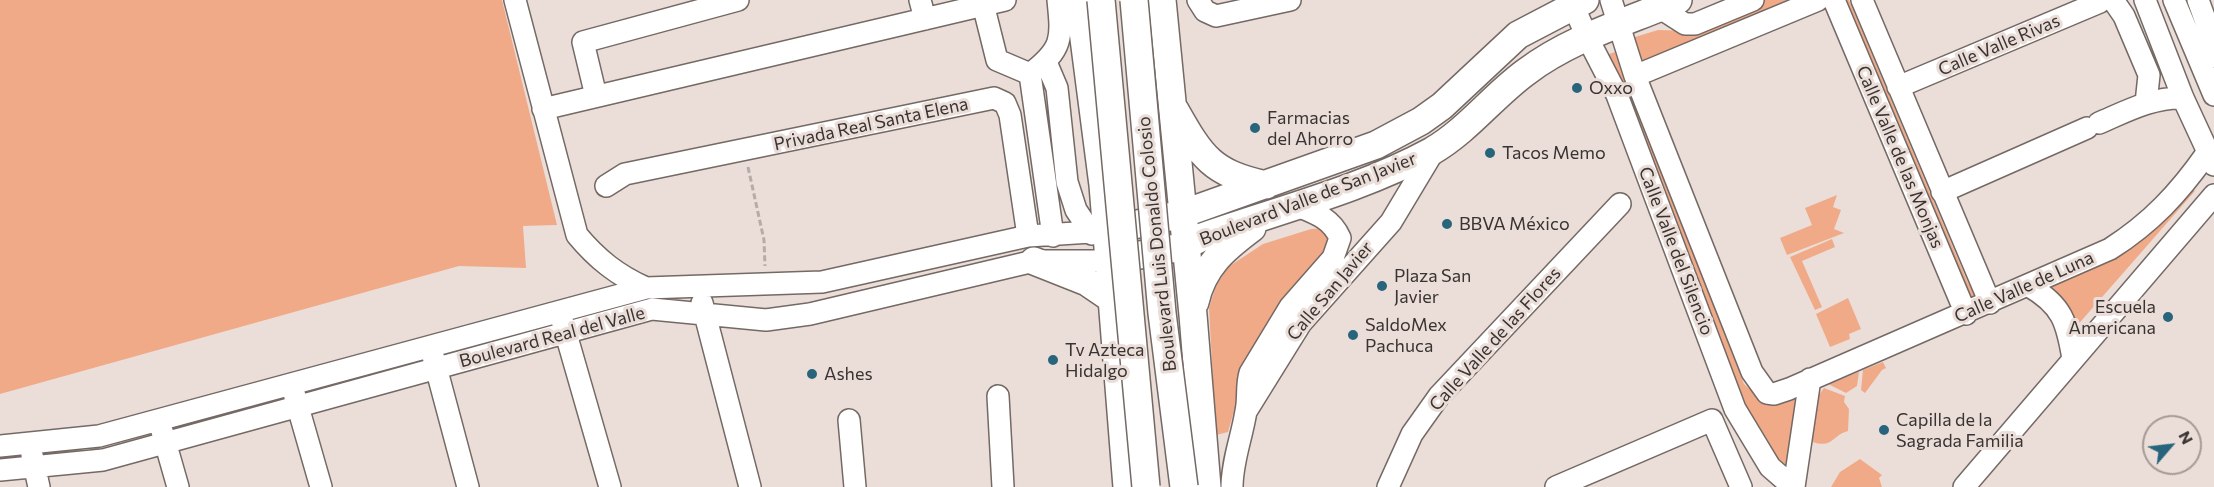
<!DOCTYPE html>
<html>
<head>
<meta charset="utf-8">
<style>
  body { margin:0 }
  #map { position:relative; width:2214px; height:487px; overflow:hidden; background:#ebded9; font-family:Commissioner,sans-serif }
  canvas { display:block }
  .north { position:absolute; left:2142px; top:415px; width:60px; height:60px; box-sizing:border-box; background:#ebded9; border:2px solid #a49a96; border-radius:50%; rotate:62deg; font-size:16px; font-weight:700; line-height:24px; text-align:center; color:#393432 }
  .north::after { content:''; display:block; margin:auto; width:21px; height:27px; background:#28657c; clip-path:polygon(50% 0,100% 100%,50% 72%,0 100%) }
</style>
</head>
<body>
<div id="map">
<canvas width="2214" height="487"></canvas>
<div class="north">N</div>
</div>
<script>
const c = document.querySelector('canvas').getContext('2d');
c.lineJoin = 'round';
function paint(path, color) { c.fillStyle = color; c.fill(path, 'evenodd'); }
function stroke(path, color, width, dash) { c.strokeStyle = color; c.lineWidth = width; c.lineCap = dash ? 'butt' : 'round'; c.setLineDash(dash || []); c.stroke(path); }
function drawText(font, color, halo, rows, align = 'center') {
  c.font = font + ' Commissioner,sans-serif'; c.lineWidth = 6; c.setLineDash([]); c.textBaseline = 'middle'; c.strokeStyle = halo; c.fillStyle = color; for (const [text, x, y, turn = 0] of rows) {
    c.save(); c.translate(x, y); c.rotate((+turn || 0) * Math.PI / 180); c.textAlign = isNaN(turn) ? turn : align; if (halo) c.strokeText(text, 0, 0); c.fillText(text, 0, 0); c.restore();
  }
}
const green = new Path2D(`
  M 0,0 L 502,0 L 557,225 L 523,226 L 526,268 L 459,266 L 0,394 Z
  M 1765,0 L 1798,0 L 1646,62 L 1639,60 L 1634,47 L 1635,37 L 1658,30 L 1694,31 Z
  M 1844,0 L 1849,0 L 1968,283 L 1978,294 L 1965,299 L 1966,285 Z
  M 1615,52 L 1744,384 L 1763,401 L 1796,394 L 1787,467 L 1768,449 L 1742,404 L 1609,54 Z
  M 2190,188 L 2195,191 L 2075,328 L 2045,290 L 2100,264 Z
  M 1837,195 L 1833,207 L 1841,210 L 1834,229 L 1844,233 L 1787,255 L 1780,238 L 1812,225 L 1805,208 Z
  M 1322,228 L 1332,233 L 1332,248 L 1246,369 L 1228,432 L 1216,435 L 1209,308 L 1216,286 L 1228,267 L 1263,244 L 1311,229 Z
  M 1832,239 L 1835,247 L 1802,261 L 1822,307 L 1815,310 L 1790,257 Z
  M 1848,298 L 1861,329 L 1849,334 L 1850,339 L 1830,347 L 1816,314 Z
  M 1883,362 L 1886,368 L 1882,370 L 1865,393 L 1861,390 L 1863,370 Z
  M 1859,372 L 1857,386 L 1846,393 L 1828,384 Z
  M 1824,388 L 1845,396 L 1844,402 L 1849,409 L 1848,431 C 1832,435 1833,450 1810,441 L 1818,396 Z
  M 1860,459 L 1882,475 L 1879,478 L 1882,487 L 1831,487 L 1840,472 Z`);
const path = new Path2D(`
  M 748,167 L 764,240 L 765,266`);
const minor = new Path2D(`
  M 515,0 L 577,235 C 597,259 617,275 646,288
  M 920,0 L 925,19
  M 982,0 L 997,60 L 1030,74
  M 1198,0 L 1205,11 L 1216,16 L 1290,0
  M 1611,0 L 1635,76 L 1752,372 L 1767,393 L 1774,394 L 1789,389 L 2110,249 C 2151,223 2179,193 2207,153
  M 1834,0 L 1966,314
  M 1862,0 L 1990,303
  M 2113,0 L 2124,16 L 2149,75 L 2146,103
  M 2145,0 L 2183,98 L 2214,165
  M 2174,0 L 2214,95
  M 2198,0 L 2214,44 L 2213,54 L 2201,64
  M 1573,5 L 1587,37 L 1617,95 L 1735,409 L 1770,467 L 1793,487
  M 1660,8 L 1685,24 L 1695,24 L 1753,0
  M 1046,62 L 1057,88 L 1067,182 L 1076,210 L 1092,234
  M 1635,76 L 1818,0
  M 1898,87 L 2100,2
  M 596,96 L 583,42 L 738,0
  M 543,109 L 1005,0
  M 2099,123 C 2127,111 2153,97 2183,98
  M 606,186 L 625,174 L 994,98 L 1005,103 L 1010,115 L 1028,236
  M 1942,192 L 2087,128
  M 1053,236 L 1030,74 C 1063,49 1062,39 1058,0
  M 2029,286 C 2062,305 2067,322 2073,359
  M 702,303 L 750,487
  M 562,320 L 610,487
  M 433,356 L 468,487
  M 294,393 L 321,487
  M 998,396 L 1003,487
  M 1247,410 L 1301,323 L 1391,222 L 1433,152
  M 849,420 L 855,487
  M 162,431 L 178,487
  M 0,446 L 99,436 L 646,288 L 822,282 L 1028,236 L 1107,231
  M 32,455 L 39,487
  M 0,470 L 103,460 L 652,309 L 766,320 L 810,314 L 1034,261 L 1109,261
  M 1232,487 C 1232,461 1242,437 1246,411 C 1249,398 1246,386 1250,373 L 1290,307 L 1333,258 L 1340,238 C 1331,218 1315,213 1295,205
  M 1388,487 L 1412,434 L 1439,396 L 1620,204
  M 1556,487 L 1712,420 L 1741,487
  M 1794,487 L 1810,379
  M 1964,487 L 2214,195`);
const major = new Path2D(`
  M 1079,0 L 1103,185 L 1127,487
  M 1162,0 L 1193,315 L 1207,487
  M 1175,110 C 1202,158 1212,173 1266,185
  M 1107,231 L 1182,214 L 1376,145 L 1421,121 L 1442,106 L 1518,35 L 1585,0
  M 1034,261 L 1087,282 L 1112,299
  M 1109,261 L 1186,246 L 1202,237 C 1278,210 1360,190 1432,151 C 1468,130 1493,96 1526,72 C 1571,38 1627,22 1678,0
  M 1195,302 C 1203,266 1224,249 1252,228`);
const majorBridge = new Path2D(`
  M 1101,0 L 1146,487
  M 1134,0 L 1162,313 L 1184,487`);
const markers = [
  [1577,88,6,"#28657c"],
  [1255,128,6,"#28657c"],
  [1490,153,6,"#28657c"],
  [1447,224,6,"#28657c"],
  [1382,286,6,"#28657c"],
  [2168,317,6,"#28657c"],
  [1353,335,6,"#28657c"],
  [1053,360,6,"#28657c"],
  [812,374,6,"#28657c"],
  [1884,430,6,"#28657c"]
];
const streetNames = [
  ["Calle Valle Rivas",1999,45,-23],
  ["Privada Real Santa Elena",871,124,-12],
  ["Calle Valle de las Monjas",1900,157,67],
  ["Boulevard Valle de San Javier",1308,199,-21],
  ["Boulevard Luis Donaldo Colosio",1157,244,-96],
  ["Calle Valle del Silencio",1676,251,69],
  ["Calle Valle de Luna",2024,287,-24],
  ["Calle San Javier",1330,291,-50],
  ["Boulevard Real del Valle",552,337,-15],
  ["Calle Valle de las Flores",1495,339,-48]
];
const poiNames = [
  ["Oxxo",1589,88],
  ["Farmacias",1267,118],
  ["del Ahorro",1267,139],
  ["Tacos Memo",1502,153],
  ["BBVA México",1459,224],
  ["Plaza San",1394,276],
  ["Javier",1394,297],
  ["Escuela",2156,307,"right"],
  ["Americana",2156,328,"right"],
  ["SaldoMex",1365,325],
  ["Pachuca",1365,346],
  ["Tv Azteca",1065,350],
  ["Hidalgo",1065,371],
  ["Ashes",824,374],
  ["Capilla de la",1896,420],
  ["Sagrada Familia",1896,441]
];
paint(green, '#f1aa88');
stroke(minor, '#746964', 24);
stroke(major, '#746964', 30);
stroke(path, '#b6aba7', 3, [6, 3]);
stroke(minor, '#fff', 21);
stroke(major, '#fff', 27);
stroke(majorBridge, '#746964', 30, []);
stroke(majorBridge, '#fff', 27);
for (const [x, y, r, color] of markers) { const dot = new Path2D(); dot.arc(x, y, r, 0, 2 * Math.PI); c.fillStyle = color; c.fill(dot); stroke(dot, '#ebded9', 2); }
drawText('18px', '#393432', '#ebded9', streetNames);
drawText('18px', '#393432', '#ebded9', poiNames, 'left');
</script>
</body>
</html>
